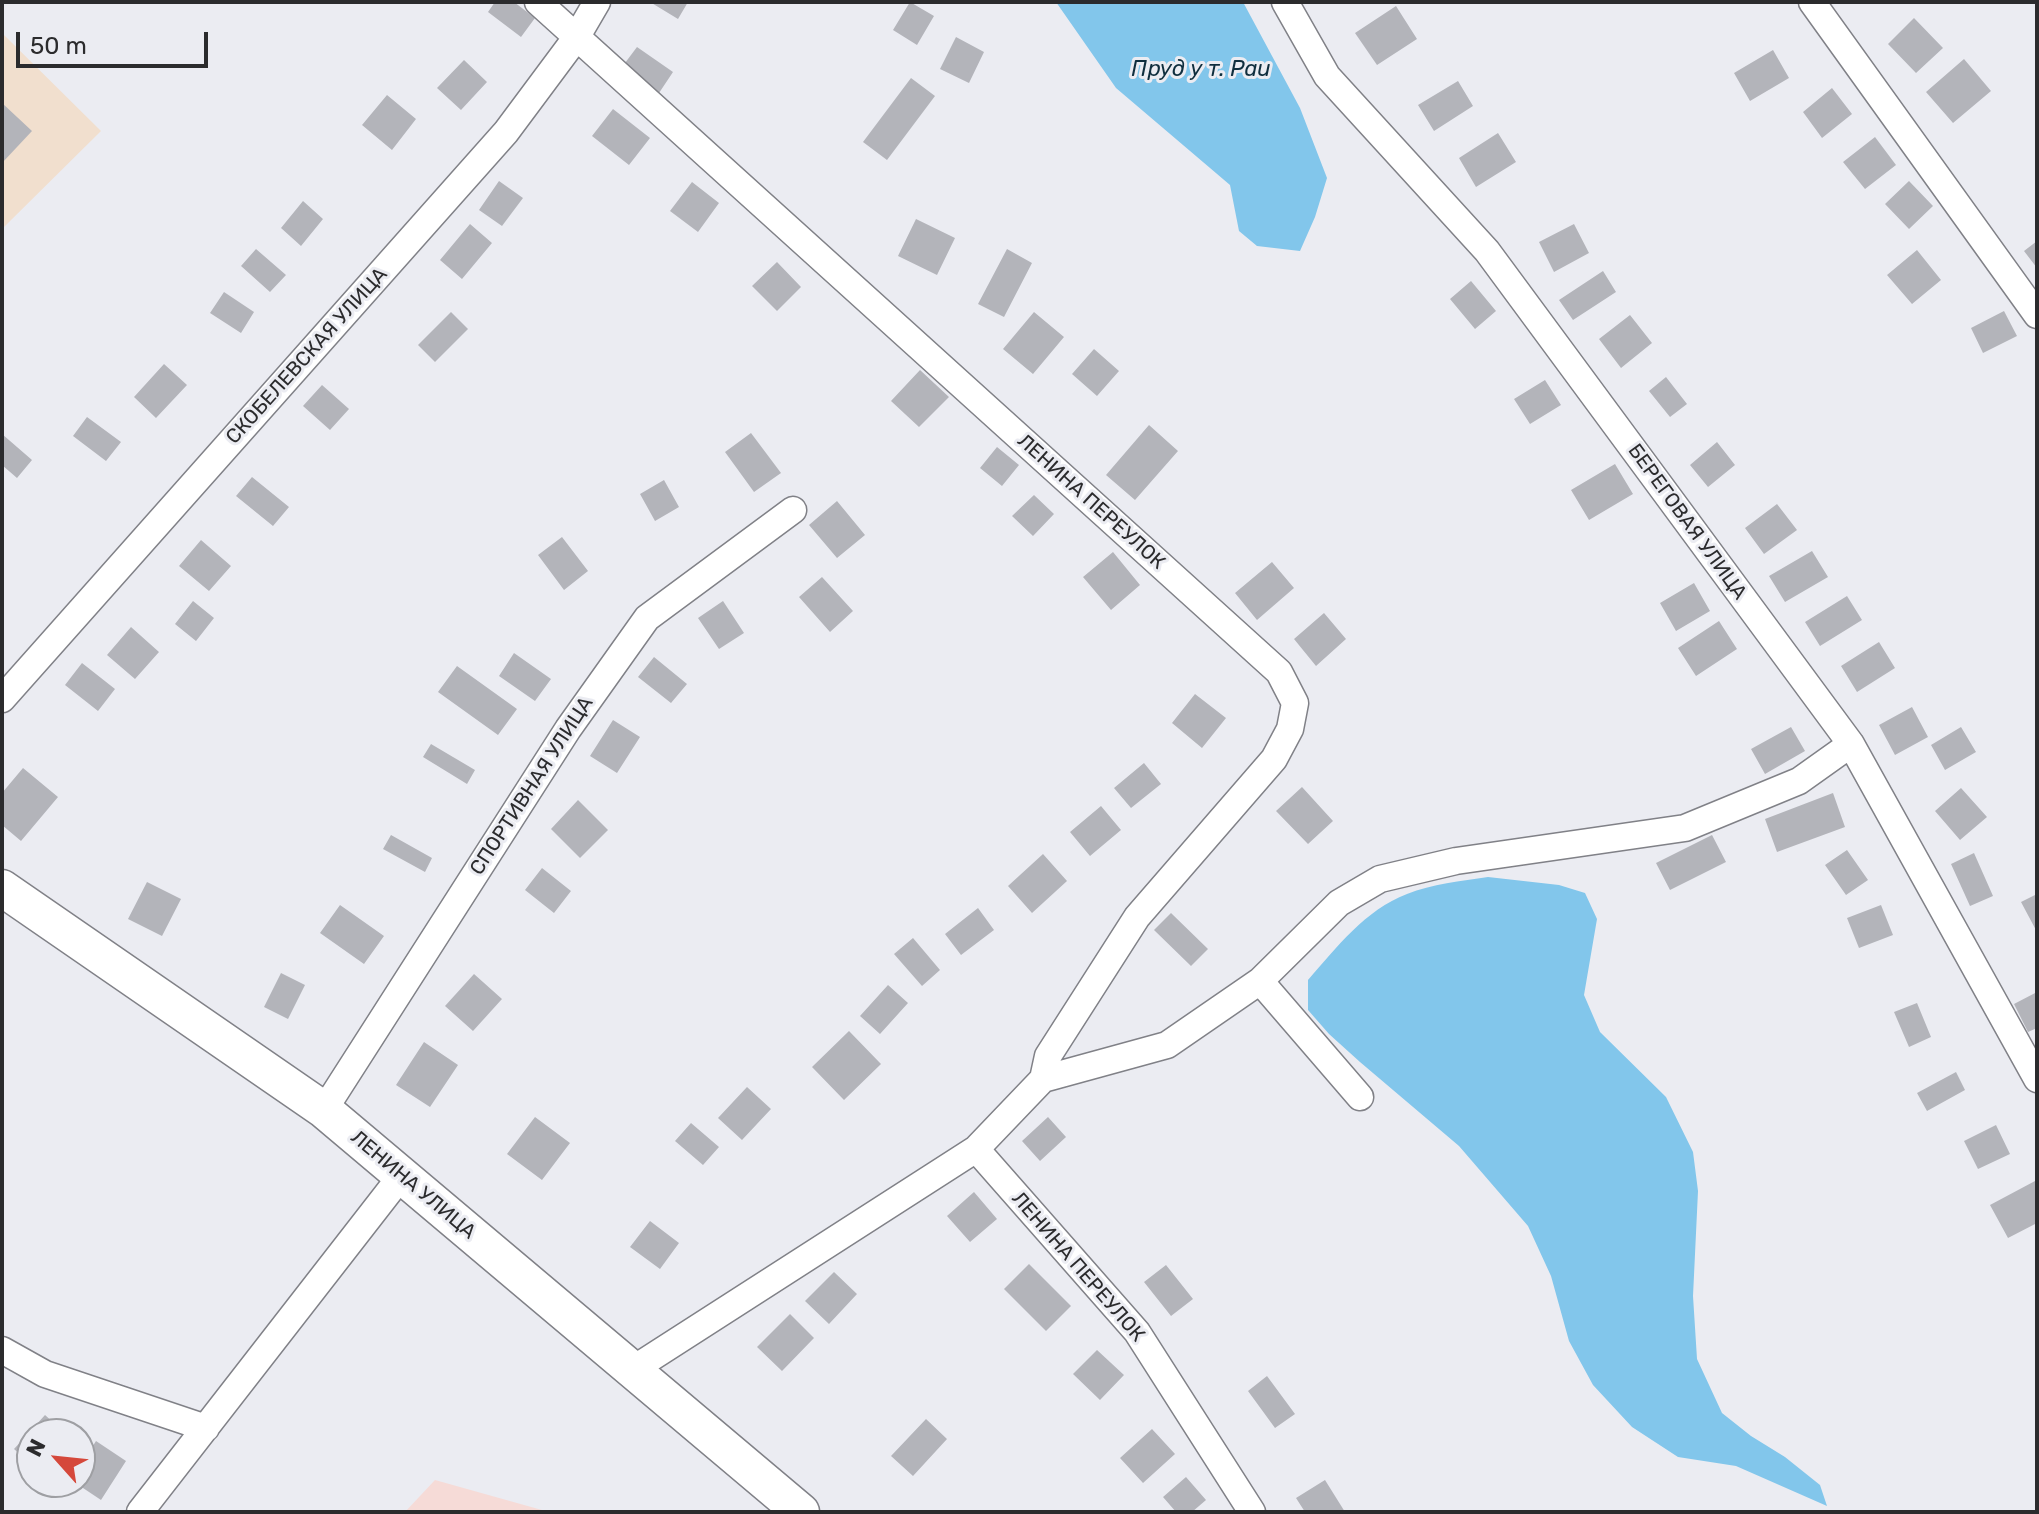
<!DOCTYPE html>
<html>
<head>
<meta charset="utf-8">
<style>
  body { margin:0 }
  #map { position:relative; width:2039px; height:1514px; overflow:hidden; background:#ebecf2; font-family:Rubik,sans-serif }
  canvas { display:block }
  .frame { position:absolute; inset:0; border:4px solid #2b2b2d; pointer-events:none }
  .north { position:absolute; left:16px; top:1418px; width:80px; height:80px; box-sizing:border-box; background:#ebecf2; border:2px solid #9e9fa3; border-radius:50%; rotate:297deg; font-size:22px; font-weight:700; line-height:32px; text-align:center; color:#2b2b2d }
  .north::after { content:''; display:block; margin:auto; width:28px; height:36px; background:#d5483b; clip-path:polygon(50% 0,100% 100%,50% 72%,0 100%) }
  .scale { position:absolute; left:16px; top:32px; width:192px; height:36px; box-sizing:border-box; border:4px solid #2b2b2d; border-top:0; padding-left:10px; font-size:24px; line-height:28px; white-space:nowrap; color:#2b2b2d; -webkit-text-stroke:6px #ebecf2; paint-order:stroke }
</style>
</head>
<body>
<div id="map">
<canvas width="2039" height="1514"></canvas>
<div class="frame"></div>
<div class="north">N</div>
<div class="scale">50 m</div>
</div>
<script>
const c = document.querySelector('canvas').getContext('2d');
c.lineJoin = 'round';
function paint(path, color) { c.fillStyle = color; c.fill(path, 'evenodd'); }
function stroke(path, color, width, dash) { c.strokeStyle = color; c.lineWidth = width; c.lineCap = dash ? 'butt' : 'round'; c.setLineDash(dash || []); c.stroke(path); }
function drawText(font, color, halo, rows, align = 'center') {
  c.font = font + ' Rubik,sans-serif'; c.lineWidth = 6; c.setLineDash([]); c.textBaseline = 'middle'; c.strokeStyle = halo; c.fillStyle = color; for (const [text, x, y, turn = 0] of rows) {
    c.save(); c.translate(x, y); c.rotate((+turn || 0) * Math.PI / 180); c.textAlign = isNaN(turn) ? turn : align; if (halo) c.strokeText(text, 0, 0); c.fillText(text, 0, 0); c.restore();
  }
}
const industrial = new Path2D(`
  M 435,1480 L 549,1512 L 405,1512 Z`);
const education = new Path2D(`
  M 2,33 L 101,131 L 2,229 Z`);
const water = new Path2D(`
  M 1056,2 L 1243,2 L 1300,108 L 1327,178 L 1315,217 L 1300,251 L 1257,246 L 1239,231 L 1230,185 L 1116,88 Z
  M 1488,877 L 1559,885 L 1585,893 L 1597,919 L 1584,995 L 1600,1032 L 1666,1097 L 1693,1152 L 1698,1191 L 1693,1296 L 1697,1359 L 1722,1413 L 1751,1436 L 1785,1457 L 1820,1485 L 1827,1506 L 1736,1466 L 1678,1457 L 1632,1427 L 1593,1385 L 1569,1341 L 1551,1276 L 1528,1226 L 1459,1146 L 1360,1062 L 1329,1034 L 1308,1010 L 1308,980 C 1337,947 1365,910 1407,894 C 1432,884 1461,881 1488,877 Z`);
const building = new Path2D(`
  M 495,2 L 514,2 L 535,18 L 521,37 L 488,12 Z
  M 650,2 L 688,2 L 678,19 Z
  M 910,2 L 934,16 L 917,45 L 893,30 Z
  M 1396,6 L 1417,39 L 1377,65 L 1355,33 Z
  M 1914,18 L 1943,48 L 1916,73 L 1888,44 Z
  M 956,37 L 984,52 L 969,83 L 940,69 Z
  M 637,47 L 673,72 L 659,93 L 622,67 Z
  M 1773,50 L 1789,78 L 1750,101 L 1734,73 Z
  M 1964,59 L 1991,91 L 1953,123 L 1926,92 Z
  M 464,60 L 487,82 L 461,110 L 437,88 Z
  M 911,78 L 935,96 L 887,160 L 863,142 Z
  M 1458,81 L 1473,106 L 1434,131 L 1418,105 Z
  M 1832,88 L 1852,114 L 1822,138 L 1803,112 Z
  M 387,95 L 416,119 L 392,150 L 362,125 Z
  M 2,103 L 32,131 L 2,163 Z
  M 613,109 L 650,138 L 629,165 L 592,136 Z
  M 1498,133 L 1516,162 L 1476,187 L 1459,158 Z
  M 1875,137 L 1896,165 L 1865,189 L 1843,162 Z
  M 499,181 L 523,198 L 502,226 L 479,210 Z
  M 1909,181 L 1933,206 L 1909,229 L 1885,204 Z
  M 692,182 L 719,203 L 698,232 L 670,211 Z
  M 303,201 L 323,219 L 301,246 L 281,228 Z
  M 916,219 L 955,238 L 937,275 L 898,256 Z
  M 470,224 L 492,243 L 462,279 L 440,260 Z
  M 1574,224 L 1589,253 L 1554,272 L 1539,242 Z
  M 2037,241 L 2037,268 L 2024,251 Z
  M 256,249 L 286,275 L 270,292 L 241,266 Z
  M 1007,249 L 1032,263 L 1004,317 L 978,304 Z
  M 1917,250 L 1941,280 L 1912,304 L 1887,275 Z
  M 777,262 L 801,287 L 777,311 L 752,286 Z
  M 1603,271 L 1616,292 L 1573,320 L 1559,300 Z
  M 1471,281 L 1496,311 L 1475,329 L 1450,299 Z
  M 224,292 L 254,312 L 241,333 L 210,313 Z
  M 2004,311 L 2017,336 L 1983,353 L 1971,328 Z
  M 451,312 L 468,329 L 435,362 L 418,345 Z
  M 1034,312 L 1064,337 L 1033,374 L 1003,349 Z
  M 1630,315 L 1652,343 L 1621,368 L 1599,339 Z
  M 1094,349 L 1119,371 L 1097,396 L 1072,374 Z
  M 164,364 L 187,385 L 156,418 L 134,397 Z
  M 920,370 L 949,397 L 919,427 L 891,401 Z
  M 1666,377 L 1687,404 L 1670,417 L 1649,391 Z
  M 1545,380 L 1561,405 L 1530,424 L 1514,399 Z
  M 322,385 L 349,409 L 330,430 L 303,406 Z
  M 87,417 L 121,442 L 106,461 L 73,436 Z
  M 1149,425 L 1178,451 L 1135,500 L 1106,475 Z
  M 751,433 L 781,473 L 754,492 L 725,452 Z
  M 2,434 L 32,460 L 17,478 L 2,465 Z
  M 1717,442 L 1735,465 L 1708,487 L 1690,465 Z
  M 997,447 L 1019,465 L 1002,486 L 980,468 Z
  M 1615,464 L 1633,494 L 1589,520 L 1571,490 Z
  M 252,477 L 289,507 L 273,526 L 236,496 Z
  M 664,480 L 679,507 L 655,521 L 640,494 Z
  M 1034,495 L 1054,514 L 1033,536 L 1012,516 Z
  M 837,501 L 865,535 L 837,558 L 809,525 Z
  M 1777,504 L 1797,530 L 1764,554 L 1745,528 Z
  M 562,537 L 588,571 L 564,590 L 538,555 Z
  M 201,540 L 231,566 L 209,591 L 179,566 Z
  M 1812,551 L 1828,577 L 1785,602 L 1769,576 Z
  M 1113,552 L 1140,585 L 1111,610 L 1083,577 Z
  M 1272,562 L 1294,588 L 1257,620 L 1235,593 Z
  M 822,577 L 853,611 L 830,632 L 799,597 Z
  M 1694,583 L 1710,611 L 1676,631 L 1660,603 Z
  M 1847,596 L 1862,620 L 1820,646 L 1805,622 Z
  M 193,601 L 214,618 L 196,641 L 175,624 Z
  M 723,601 L 744,633 L 719,649 L 698,618 Z
  M 1324,613 L 1346,639 L 1316,666 L 1294,639 Z
  M 1719,621 L 1737,649 L 1696,676 L 1678,648 Z
  M 131,627 L 159,652 L 135,679 L 107,655 Z
  M 1879,642 L 1895,668 L 1857,692 L 1841,666 Z
  M 514,653 L 551,679 L 535,701 L 499,676 Z
  M 654,657 L 687,684 L 671,703 L 638,677 Z
  M 82,663 L 115,689 L 98,711 L 65,685 Z
  M 457,666 L 517,709 L 498,735 L 438,692 Z
  M 1195,694 L 1226,718 L 1202,748 L 1172,723 Z
  M 1912,707 L 1928,737 L 1895,755 L 1879,725 Z
  M 613,720 L 640,737 L 617,773 L 590,756 Z
  M 1791,727 L 1805,751 L 1765,774 L 1751,749 Z
  M 1961,727 L 1976,752 L 1945,770 L 1931,745 Z
  M 431,744 L 475,770 L 467,784 L 423,757 Z
  M 1144,763 L 1161,784 L 1131,808 L 1114,788 Z
  M 23,768 L 58,797 L 21,841 L 2,825 L 2,793 Z
  M 1302,787 L 1333,821 L 1308,844 L 1276,811 Z
  M 1961,788 L 1987,817 L 1960,840 L 1935,811 Z
  M 1833,793 L 1845,827 L 1777,852 L 1765,819 Z
  M 578,800 L 608,830 L 580,858 L 551,829 Z
  M 1101,806 L 1121,830 L 1090,856 L 1070,832 Z
  M 391,835 L 432,858 L 425,872 L 383,849 Z
  M 1712,835 L 1726,862 L 1670,890 L 1656,863 Z
  M 1847,850 L 1868,880 L 1846,895 L 1825,865 Z
  M 1974,853 L 1993,896 L 1970,906 L 1951,864 Z
  M 1043,854 L 1067,881 L 1032,913 L 1008,886 Z
  M 542,868 L 571,891 L 554,913 L 525,890 Z
  M 147,882 L 181,899 L 162,936 L 128,919 Z
  M 2037,894 L 2037,932 L 2021,902 Z
  M 340,905 L 384,936 L 364,964 L 320,933 Z
  M 1881,905 L 1893,935 L 1859,948 L 1847,918 Z
  M 978,908 L 994,930 L 961,955 L 945,934 Z
  M 1171,913 L 1208,949 L 1191,966 L 1154,930 Z
  M 913,938 L 940,970 L 922,986 L 894,954 Z
  M 281,973 L 305,985 L 288,1019 L 264,1007 Z
  M 474,974 L 502,999 L 473,1031 L 445,1006 Z
  M 888,985 L 908,1003 L 880,1034 L 860,1016 Z
  M 2037,992 L 2037,1028 L 2028,1032 L 2014,1004 Z
  M 1917,1003 L 1931,1037 L 1909,1047 L 1894,1012 Z
  M 849,1031 L 881,1064 L 844,1100 L 812,1067 Z
  M 424,1042 L 458,1065 L 430,1107 L 396,1085 Z
  M 1956,1072 L 1965,1090 L 1927,1111 L 1917,1093 Z
  M 747,1087 L 771,1109 L 742,1140 L 718,1118 Z
  M 535,1117 L 570,1143 L 542,1180 L 507,1154 Z
  M 1048,1117 L 1066,1137 L 1040,1161 L 1022,1141 Z
  M 691,1123 L 719,1147 L 703,1165 L 675,1141 Z
  M 1996,1125 L 2010,1154 L 1978,1169 L 1964,1141 Z
  M 2035,1181 L 2037,1223 L 2008,1238 L 1990,1205 Z
  M 974,1192 L 997,1219 L 970,1242 L 947,1216 Z
  M 650,1221 L 679,1243 L 660,1269 L 630,1247 Z
  M 1029,1264 L 1071,1306 L 1046,1331 L 1004,1289 Z
  M 1166,1265 L 1193,1299 L 1171,1316 L 1144,1282 Z
  M 834,1272 L 857,1294 L 829,1324 L 805,1301 Z
  M 790,1314 L 814,1338 L 782,1371 L 757,1347 Z
  M 1097,1350 L 1124,1375 L 1100,1400 L 1073,1374 Z
  M 1267,1376 L 1295,1414 L 1275,1428 L 1248,1391 Z
  M 45,1415 L 66,1434 L 32,1434 L 32,1465 L 14,1449 Z
  M 926,1419 L 947,1439 L 913,1476 L 891,1456 Z
  M 1152,1429 L 1175,1454 L 1143,1483 L 1120,1458 Z
  M 96,1441 L 126,1461 L 101,1500 L 74,1482 L 80,1482 L 80,1466 Z
  M 1186,1477 L 1206,1500 L 1192,1512 L 1176,1512 L 1163,1497 Z
  M 1325,1480 L 1345,1512 L 1305,1512 L 1296,1498 Z`);
const street = new Path2D(`
  M 538,2 L 1279,672 L 1295,703 L 1290,729 L 1274,759 L 1137,917 L 1048,1056 L 1043,1079
  M 1285,2 L 1327,76 L 1487,251 L 1851,744 L 2037,1079
  M 1812,2 L 2037,315
  M 2,699 L 506,132 L 576,38 L 597,2
  M 1260,981 L 1360,1097
  M 324,1110 L 568,729 L 647,618 L 793,510
  M 976,1149 L 1137,1332 L 1252,1512
  M 2,1350 L 45,1374 L 206,1428
  M 632,1370 L 976,1149 L 1043,1079 L 1167,1045 L 1260,981 L 1339,903 L 1380,879 L 1456,861 L 1685,828 L 1799,781 L 1851,744
  M 140,1512 L 402,1175`);
const secondary = new Path2D(`
  M 2,888 L 324,1110 L 801,1512`);
const streetNames = [
  ["СКОБЕЛЕВСКАЯ УЛИЦА",307,356,-48],
  ["ЛЕНИНА ПЕРЕУЛОК",1091,502,42],
  ["БЕРЕГОВАЯ УЛИЦА",1687,522,54],
  ["СПОРТИВНАЯ УЛИЦА",532,786,-57],
  ["ЛЕНИНА УЛИЦА",413,1185,40],
  ["ЛЕНИНА ПЕРЕУЛОК",1078,1267,49]
];
const waterNames = [
  ["Пруд у т. Раи",1201,70]
];
paint(industrial, '#f6dbd7');
paint(education, '#f1dfce');
paint(water, '#82c6eb');
paint(building, '#b3b4ba');
stroke(street, '#808187', 29);
stroke(secondary, '#808187', 39);
stroke(street, '#fff', 26);
stroke(secondary, '#fff', 36);
drawText('20px', '#2b2b2d', '#ebecf2', streetNames);
drawText('italic 22px', '#0f2e3e', '#ebecf2', waterNames);
</script>
</body>
</html>
